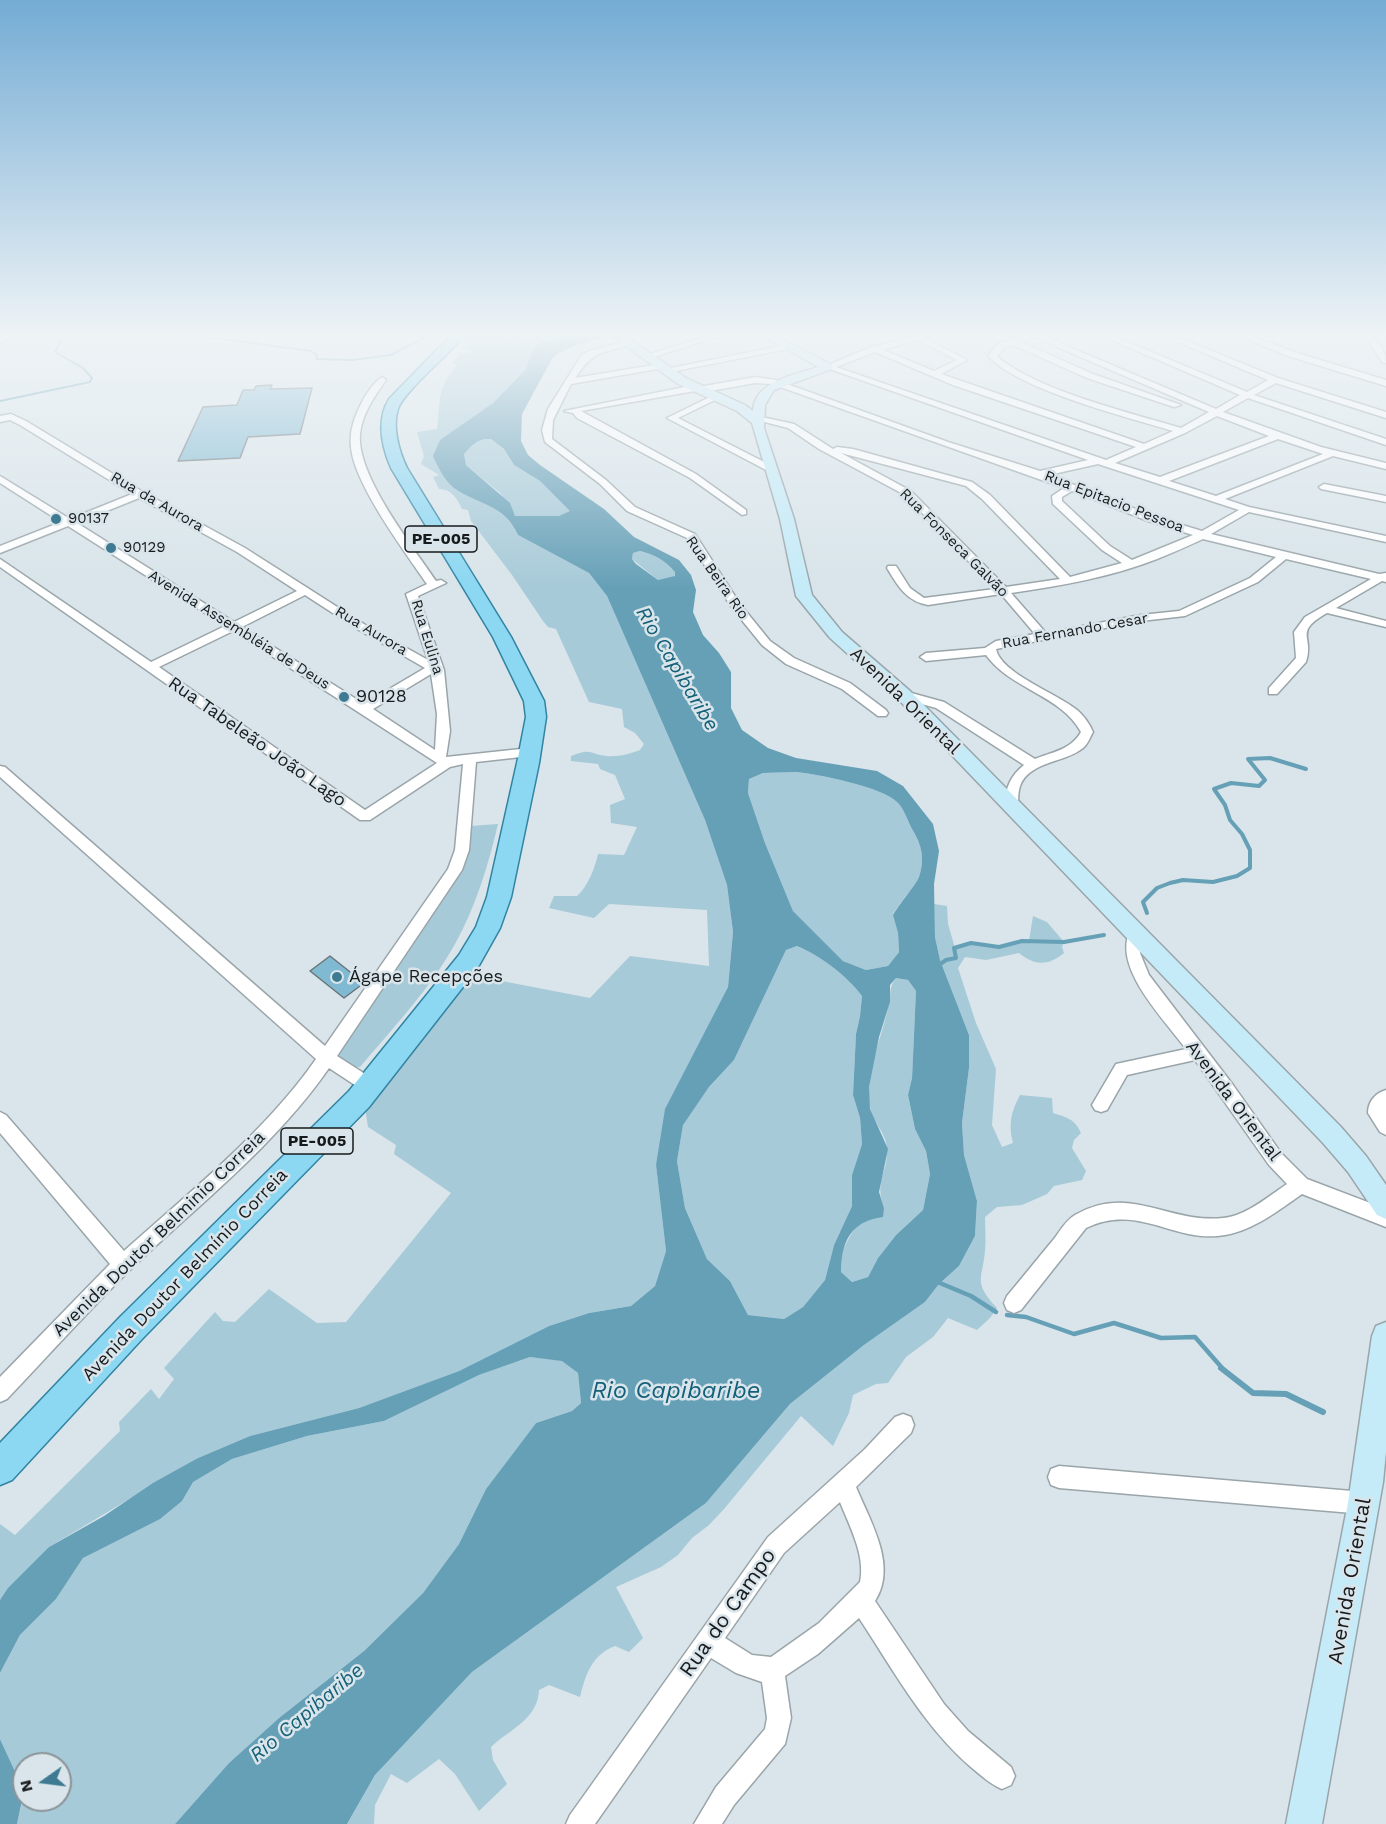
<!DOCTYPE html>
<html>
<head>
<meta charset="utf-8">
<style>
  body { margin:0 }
  #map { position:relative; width:1386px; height:1824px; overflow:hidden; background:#d9e5ea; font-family:"Work Sans",sans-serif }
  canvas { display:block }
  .north { position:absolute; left:12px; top:1752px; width:60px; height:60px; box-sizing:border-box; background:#d9e5ea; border:2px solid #8b9498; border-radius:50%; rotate:256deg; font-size:16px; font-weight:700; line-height:24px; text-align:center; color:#171b1d }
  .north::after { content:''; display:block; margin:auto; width:21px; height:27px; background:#3e7a91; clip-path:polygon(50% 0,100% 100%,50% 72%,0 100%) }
</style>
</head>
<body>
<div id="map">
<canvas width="1386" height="1824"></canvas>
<div class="north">N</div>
</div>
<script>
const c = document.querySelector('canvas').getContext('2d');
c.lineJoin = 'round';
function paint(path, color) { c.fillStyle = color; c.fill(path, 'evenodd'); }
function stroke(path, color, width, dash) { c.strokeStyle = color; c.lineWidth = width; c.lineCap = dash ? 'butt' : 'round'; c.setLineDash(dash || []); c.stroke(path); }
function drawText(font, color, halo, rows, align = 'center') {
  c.font = font + ' "Work Sans",sans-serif'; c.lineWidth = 5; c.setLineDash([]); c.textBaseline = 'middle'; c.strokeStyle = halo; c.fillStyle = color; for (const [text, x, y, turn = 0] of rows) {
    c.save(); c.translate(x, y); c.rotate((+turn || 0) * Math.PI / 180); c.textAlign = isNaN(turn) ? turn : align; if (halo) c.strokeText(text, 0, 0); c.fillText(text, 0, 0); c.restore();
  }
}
const green = new Path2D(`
  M 485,332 L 589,332 L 540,343 L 533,349 L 526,369 L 493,403 L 463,424 L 453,487 C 478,500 506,508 518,535 L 589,573 L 607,596 L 705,820 L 727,885 L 733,932 L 728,987 L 704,1036 L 656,1165 L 666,1251 L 655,1286 L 631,1306 L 589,1313 L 549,1326 L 459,1371 L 359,1408 L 250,1436 L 198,1458 L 49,1547 L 0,1600 L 0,1524 L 15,1535 L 120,1431 L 119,1422 L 151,1389 L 159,1399 L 174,1379 L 164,1368 L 215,1312 L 223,1321 L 235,1322 L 269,1289 L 317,1323 L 346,1322 L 451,1193 L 394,1154 L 396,1145 L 368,1127 L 365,1108 L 472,970 L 476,976 L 590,998 L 630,956 L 709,966 L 707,910 L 609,904 L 594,918 L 549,908 L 554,896 L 577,896 C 588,886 595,868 598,854 L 624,855 L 637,827 L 611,823 L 610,805 L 625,799 L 615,775 L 600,769 L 598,764 L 571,761 L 571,756 C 594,747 589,755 607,756 C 619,757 629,754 640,750 L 644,744 L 635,733 L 624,727 L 622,709 L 589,702 L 556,629 L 548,627 L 543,621 L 512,575 L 471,521 L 468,510 L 462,509 C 457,498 451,489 439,489 L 433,477 L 439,475 L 421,464 L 424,456 L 417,432 L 437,429 C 441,399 436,390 457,365 L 452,363 L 460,353 L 468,354 L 471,351 L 463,349 L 471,341 L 462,340 L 467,335 L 476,337 Z
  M 491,439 L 504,449 L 514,465 L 540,481 L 571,511 L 560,516 L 515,516 L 500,493 L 466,465 L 464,454 C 472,445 478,438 491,439 Z
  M 640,551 C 655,555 665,560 676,572 L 674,577 L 658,580 L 632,559 L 633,553 Z
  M 796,772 C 818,774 882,787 897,802 C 905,810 907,820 912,829 C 922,845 925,859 919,877 C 917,883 898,906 893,914 L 898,933 L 899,952 L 888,966 L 866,970 L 843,961 L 793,911 L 765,843 L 748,793 L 749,779 L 763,773 Z
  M 498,824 C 488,866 476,906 455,944 C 430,989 393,1028 360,1067 L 355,1067 L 334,1054 L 458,877 L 468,850 L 471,826 Z
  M 934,904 L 947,906 L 948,924 L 955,948 C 971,939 982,944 999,947 L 1009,943 L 1029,941 L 1033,916 L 1047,922 L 1064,942 L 1062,947 L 1064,953 C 1048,966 1035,966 1019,953 L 986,960 L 965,957 L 958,968 L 976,1023 L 996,1069 L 992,1125 L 1002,1147 L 1013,1143 C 1008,1124 1011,1112 1020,1095 L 1052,1098 L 1053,1113 C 1066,1117 1075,1119 1081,1133 L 1074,1140 L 1072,1148 L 1086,1171 L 1082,1180 L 1054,1186 L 1047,1194 L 1022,1205 L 997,1207 L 985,1217 C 985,1228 986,1240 985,1251 C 982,1281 973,1282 997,1308 L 990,1318 L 977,1330 L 948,1318 L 933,1337 L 906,1357 L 888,1383 L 876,1384 L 853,1395 L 849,1413 L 833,1446 L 801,1416 L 724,1509 L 709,1525 L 692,1538 L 678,1555 L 661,1567 L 616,1587 L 643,1638 L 629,1652 L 615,1646 C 592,1655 586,1673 580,1697 L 549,1685 L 539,1690 C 538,1719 510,1729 491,1747 L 493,1760 L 507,1784 L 479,1811 L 455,1774 L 439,1759 L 407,1783 L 391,1774 L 375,1805 L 374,1824 L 347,1824 L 375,1775 L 472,1672 L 706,1503 L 790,1404 L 864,1345 L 925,1302 L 939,1284 L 959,1266 L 975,1236 L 977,1201 L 964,1155 L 962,1123 L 969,1068 L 969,1035 L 940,960 L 935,937 Z
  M 797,946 C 821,956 847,976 862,996 L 860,1016 L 856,1034 L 853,1095 L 860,1118 L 862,1144 L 852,1175 L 852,1206 L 834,1245 L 825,1280 L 803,1307 L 784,1319 L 748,1315 L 730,1281 L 707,1259 L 685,1208 L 677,1161 L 683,1124 L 709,1087 L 734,1060 L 786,950 Z
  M 896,978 L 908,980 L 916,991 L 912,1078 L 908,1095 L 915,1129 L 926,1151 L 930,1174 L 923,1210 L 896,1235 L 878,1258 L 868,1277 L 852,1282 L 841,1272 L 841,1253 L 855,1227 L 884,1208 C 874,1179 888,1174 887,1149 C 887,1134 872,1121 870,1107 C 864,1072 883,1037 889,1003 C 891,993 889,987 896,978 Z
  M 530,1357 L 562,1360 L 578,1373 L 581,1403 L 572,1411 L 536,1423 L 486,1489 L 459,1544 L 423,1593 L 364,1651 L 279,1718 L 229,1763 L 175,1824 L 17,1824 L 24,1794 L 24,1800 L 60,1800 L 60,1764 L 24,1764 L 24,1791 L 0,1739 L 0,1673 L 20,1635 L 56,1599 L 83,1558 L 182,1501 L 192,1482 L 232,1459 L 307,1436 L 384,1421 L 479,1375 Z`);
const water = new Path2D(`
  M 589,332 L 656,332 C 623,337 581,337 553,357 L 522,414 L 521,441 L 528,455 L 540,465 L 604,509 L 634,537 L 679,560 L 691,575 L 696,590 L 693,612 L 703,635 L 719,653 L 731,672 L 731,708 L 742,730 L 768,748 L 796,758 L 877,771 L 903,786 L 933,824 L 939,851 L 934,884 L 935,937 L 940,960 L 969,1035 L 969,1068 L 962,1123 L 964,1155 L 977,1201 L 975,1236 L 959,1266 L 939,1284 L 925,1302 L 864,1345 L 790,1404 L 706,1503 L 472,1672 L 375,1775 L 347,1824 L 175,1824 L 229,1763 L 279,1718 L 364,1651 L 423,1593 L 459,1544 L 486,1489 L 536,1423 L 572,1411 L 581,1403 L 578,1373 L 562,1361 L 530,1357 L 479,1375 L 384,1421 L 307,1436 L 232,1459 L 193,1482 L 182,1501 L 160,1519 L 83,1558 L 56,1599 L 20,1635 L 0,1673 L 0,1600 L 8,1588 L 49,1547 L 104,1516 L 153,1483 L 198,1458 L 250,1436 L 359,1408 L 459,1371 L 549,1326 L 589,1313 L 631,1306 L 655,1286 L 666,1251 L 656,1165 L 665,1109 L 728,987 L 733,932 L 727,885 L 705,820 L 607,596 L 589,573 L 518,535 C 504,504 479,505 454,488 C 444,480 438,467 433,456 L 440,440 L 493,403 L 526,369 L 533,349 L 540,343 ZM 491,439 L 504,449 L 514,465 L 540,481 L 570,511 L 559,516 L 515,516 L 510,503 L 466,465 L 464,454 C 472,445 478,438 491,439 ZM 640,551 C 655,555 665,560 675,572 L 675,576 L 658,580 L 636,564 L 632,559 L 633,553 ZM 796,772 C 818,774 882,787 897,802 C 905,810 907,820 912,829 C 922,845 925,859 919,877 C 917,883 898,906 893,915 L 898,933 L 899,952 L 888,966 L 866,970 L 843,961 L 793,911 L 765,843 L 748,793 L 749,779 L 763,773 ZM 797,946 C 821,956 847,976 862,996 L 860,1016 L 856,1034 L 853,1095 L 860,1118 L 862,1144 L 852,1175 L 852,1206 L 834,1245 L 825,1280 L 803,1307 L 784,1319 L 748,1315 L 730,1281 L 707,1259 L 685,1208 L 677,1161 L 683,1125 L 709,1087 L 734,1060 L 786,950 ZM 896,978 L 908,980 L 916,991 L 912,1078 L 908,1095 L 915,1129 L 926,1151 L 930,1174 L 923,1210 L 896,1235 L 878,1258 L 868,1277 L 852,1282 L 841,1272 C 841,1242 851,1221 883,1217 L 884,1208 L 879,1192 L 888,1149 L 870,1109 L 869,1087 L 879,1037 L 890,1002 L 890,985 Z
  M 0,1739 L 24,1791 L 17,1824 L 0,1824 Z`);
const streamFar3 = new Path2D(`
  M 168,332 L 311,351 L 317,355 L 316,359 L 352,360 L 391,355 L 428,335 L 493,339 L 508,334 L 513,339 L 551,342
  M 0,401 L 90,382 L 92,378 L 83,368 L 55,352 L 63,337 L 84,332`);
const streamFar2 = new Path2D(`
  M 1147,913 L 1143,902 L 1157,888 L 1170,883 L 1183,880 L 1213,882 L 1237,876 L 1250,868 L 1250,850 L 1242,834 L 1230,820 L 1225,805 L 1214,789 L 1231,783 L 1259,786 L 1265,780 L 1248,759 L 1270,758 L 1306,769
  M 939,965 L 946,960 L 956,958 L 954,948 L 971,943 L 999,947 L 1022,941 L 1064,942 L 1104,935`);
const streamFar1 = new Path2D(`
  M 935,1281 L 971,1296 L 996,1312
  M 1007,1315 L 1026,1317 L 1074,1334 L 1114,1323 L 1161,1338 L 1195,1337 L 1223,1369`);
const stream = new Path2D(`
  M 1221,1368 L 1253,1393 L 1286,1394 L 1323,1412`);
const building = new Path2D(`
  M 272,385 L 270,389 L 312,388 L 300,434 L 248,437 L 240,458 L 178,461 L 203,407 L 237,405 L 243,390 L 254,390 L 256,386 Z
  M 330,956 L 364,983 L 344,998 L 310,971 Z`);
const street = new Path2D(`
  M 11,332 L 81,332 L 44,337 L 24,335 L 0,342 L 0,338 L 13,334 Z
  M 721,332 L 733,332 L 650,358 L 643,356 Z
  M 930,332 L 943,332 L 925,338 L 967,360 L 941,374 L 1144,444 L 1173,431 C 1127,417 1019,390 988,356 L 998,344 L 1031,332 L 1041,332 L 1069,347 L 1216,409 L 1240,395 L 1093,332 L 1104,332 L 1247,392 L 1268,380 L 1154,332 L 1165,332 L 1278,378 L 1386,412 L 1386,418 L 1276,383 L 1254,395 L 1386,439 L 1386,445 L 1248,398 L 1223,412 L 1321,447 L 1386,463 L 1386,469 L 1333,456 L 1225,499 L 1249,507 L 1386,536 L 1386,542 L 1249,512 L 1211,534 L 1379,574 L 1386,573 L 1386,582 L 1382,581 L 1336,608 L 1386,621 L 1386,627 L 1327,613 C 1292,633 1315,636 1306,662 L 1277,694 L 1269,694 L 1269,688 L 1296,658 L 1294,632 L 1305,617 L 1371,579 L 1286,559 L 1258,582 L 1185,616 L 1141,621 L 996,649 C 1000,673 1058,694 1077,710 C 1084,716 1089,723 1093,732 C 1090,737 1088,744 1083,748 C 1065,763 1029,761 1020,786 C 1018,792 1018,799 1018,805 L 1011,810 L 1004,805 C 1006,788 1010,776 1024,765 L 936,708 L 900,698 L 898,695 L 904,691 L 944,702 L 1035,759 C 1052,752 1071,750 1081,732 C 1061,695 1010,689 986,655 L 926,661 L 920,657 L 926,653 L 985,648 L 996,641 L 1035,634 L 1001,594 L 928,605 C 906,601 898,586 887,568 L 888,566 L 896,566 L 910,588 L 924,598 L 995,589 L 905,495 L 819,449 L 788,428 L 753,419 L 757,416 L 794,424 L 833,449 L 837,447 L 853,449 L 972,482 L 990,495 L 1070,577 L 1122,563 L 1102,550 L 1053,504 L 1052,496 L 1064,488 L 772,384 L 755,383 L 699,393 L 695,391 L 581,411 L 696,474 L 746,510 L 746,514 L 742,515 L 690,478 L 577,418 L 573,413 L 564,411 L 695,385 L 699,387 L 755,377 L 776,380 L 948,442 L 1040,471 L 1088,460 L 824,367 L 871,347 ZM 1037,337 L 1064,350 L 1209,412 L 1181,428 C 1131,413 1035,390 997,356 L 1004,348 L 1013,345 L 1087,378 L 1174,407 L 1181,405 L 1093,374 L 1021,342 ZM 917,340 L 957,360 L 934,371 L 883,350 ZM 875,352 L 953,385 L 1136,447 L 1106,460 L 836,367 ZM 1217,416 L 1269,436 L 1160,477 L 1115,463 L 1185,433 ZM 1278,439 L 1323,454 L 1216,496 L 1169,481 ZM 841,453 L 966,486 L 982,499 L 1060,579 L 1006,587 L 911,491 ZM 1098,464 L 1239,510 L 1202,531 L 1156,517 L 1049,475 ZM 1072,491 L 1148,521 L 1193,535 L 1132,560 L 1110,546 L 1062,501 L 1062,497 ZM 1203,539 L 1276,557 L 1250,578 L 1179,611 L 1141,615 L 1046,633 L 1011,593 C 1060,586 1111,577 1157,559 C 1172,553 1188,546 1203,539 Z
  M 1230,332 L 1241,332 L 1294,352 L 1386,380 L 1386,386 L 1288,356 Z
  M 1356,332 C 1373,332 1386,347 1386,363 L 1383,363 L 1368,341 Z
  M 626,341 L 630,343 L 629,345 C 598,354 594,351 575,378 L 660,364 L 663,364 L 663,368 L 571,384 L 553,420 L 552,439 L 606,480 L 635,507 L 695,534 L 740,604 L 770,641 L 794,658 L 850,683 L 886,710 L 888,713 L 886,716 L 878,716 L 842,689 L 786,664 L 762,645 L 732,608 L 687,538 L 627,511 L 600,484 L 545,442 L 542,430 L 548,409 L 581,356 L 589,351 Z
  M 790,344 L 794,346 L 793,348 L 665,373 L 661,370 Z
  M 382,377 L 386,380 C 375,396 362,413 360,434 C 356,475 413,547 436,581 L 441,580 L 446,583 L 418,596 L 444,670 L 450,731 L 446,757 L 530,748 L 537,752 L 530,756 L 476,762 L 469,850 L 462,870 L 337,1056 L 376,1081 L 379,1086 L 376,1091 L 370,1093 L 364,1091 L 329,1068 C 275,1146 198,1205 130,1270 C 88,1311 48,1356 7,1399 L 0,1402 L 0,1377 L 110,1264 L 0,1133 L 0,1112 L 6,1115 L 124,1251 C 189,1193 267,1130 316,1059 L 0,777 L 0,766 L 5,767 L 325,1046 L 448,869 L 455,850 L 463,764 L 450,767 L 370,820 L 360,820 L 0,567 L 0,559 L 151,662 L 225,626 L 68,526 L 0,553 L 0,546 L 61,522 L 0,483 L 0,476 L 70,519 L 132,494 L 20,425 L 10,420 L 0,422 L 0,416 L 11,414 L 26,421 L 143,492 L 245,548 L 367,626 L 428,660 L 406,594 L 427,584 C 405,552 354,484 351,447 C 349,430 355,416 362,402 C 366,394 374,382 382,377 ZM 139,498 L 237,552 L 297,591 L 234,622 L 77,523 ZM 305,595 L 359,630 L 425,668 L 364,704 L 242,627 ZM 233,631 L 437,763 L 365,810 L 159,667 ZM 431,674 L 437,714 L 435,750 L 373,709 Z
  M 714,395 L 721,397 L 678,418 L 774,467 L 774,471 L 768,471 L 667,418 Z
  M 1324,484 L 1386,496 L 1386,502 L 1321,489 L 1319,487 Z
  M 1136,927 L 1141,929 L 1144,933 L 1140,953 L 1149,975 L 1233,1085 L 1281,1153 L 1307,1179 L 1386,1209 L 1386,1227 L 1302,1194 C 1279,1210 1254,1230 1225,1235 C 1174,1244 1139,1202 1086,1228 L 1021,1310 L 1014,1313 L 1007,1310 L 1004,1303 L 1007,1296 C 1023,1277 1038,1258 1054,1239 C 1060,1231 1066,1220 1075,1215 C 1129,1183 1169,1224 1223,1218 C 1246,1216 1269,1196 1287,1184 L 1269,1165 L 1195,1060 L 1127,1075 L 1107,1110 L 1101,1112 L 1095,1110 L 1092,1105 L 1116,1064 L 1186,1049 C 1165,1020 1110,966 1131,929 Z
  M 1386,1090 L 1386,1135 L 1380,1132 L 1368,1113 C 1368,1102 1375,1093 1386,1090 Z
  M 903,1414 L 911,1417 L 914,1425 L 911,1433 L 856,1487 C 870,1521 898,1566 875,1601 L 944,1704 L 968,1731 L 1011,1767 L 1015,1776 L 1011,1785 L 1002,1789 C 990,1784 982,1776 972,1768 C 924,1727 894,1671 859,1618 L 818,1654 L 785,1676 L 791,1718 L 785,1744 L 734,1805 L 722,1824 L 694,1824 L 716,1787 L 765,1729 L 767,1718 L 762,1682 L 736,1673 L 711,1658 L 595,1824 L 566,1824 L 570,1815 L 768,1537 L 865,1449 L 895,1417 ZM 840,1502 C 849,1525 866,1556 860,1582 L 819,1623 L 771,1657 L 752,1655 L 725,1638 L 784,1553 Z
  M 1059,1466 L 1364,1492 L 1372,1495 L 1375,1503 L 1372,1511 L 1364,1514 L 1059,1488 L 1051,1485 L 1048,1477 L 1051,1469 Z`);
const secondary = new Path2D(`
  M 607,332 L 620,332 L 686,378 L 745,405 L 753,411 C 754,381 795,375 818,367 L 756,332 L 769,332 L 832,365 L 832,369 L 774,390 L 765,405 L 764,428 L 794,519 L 812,595 L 842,632 L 910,691 L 1341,1127 L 1366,1156 L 1386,1185 L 1386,1219 L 1377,1215 L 1348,1172 L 1323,1143 L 898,699 L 830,638 L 796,596 L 780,519 L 752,423 L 737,411 L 678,384 Z
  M 1386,1322 L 1386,1452 L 1383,1482 L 1322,1824 L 1286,1824 L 1348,1503 L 1372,1336 L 1376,1326 Z`);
const primary = new Path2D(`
  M 454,332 L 467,332 C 454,350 403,392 398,409 C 392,427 399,451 407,468 L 511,637 L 544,701 L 546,717 L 539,763 L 511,897 L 500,928 L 477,969 L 369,1107 L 142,1339 L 12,1480 L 0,1485 L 0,1443 L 120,1317 L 349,1091 L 459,955 L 476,927 L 487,897 L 517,763 L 526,717 L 524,701 L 493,637 L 391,468 C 382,447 376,420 389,399 Z`);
const markers = [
  [56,519,6,"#3e7a91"],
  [111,548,6,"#3e7a91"],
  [344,697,6,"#3e7a91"],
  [337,977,6,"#3e7a91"]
];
const farStreetnames = [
  ["Rua da Aurora",157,502,30],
  ["Rua Epitacio Pessoa",1114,502,21],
  ["Rua Fonseca Galvão",954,543,45],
  ["Rua Beira Rio",717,578,55],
  ["Avenida Assembléia de Deus",239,630,32],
  ["Rua Aurora",371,631,31],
  ["Rua Fernando Cesar",1075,631,-10],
  ["Rua Eulina",427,637,73]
];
const farPoinames = [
  ["90137",68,519],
  ["90129",123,548]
];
const shields = [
  [441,539,72],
  [317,1141,72]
];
const shieldNames = [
  ["PE-005",441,539],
  ["PE-005",317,1141]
];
const poiNames = [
  ["90128",356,697],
  ["Ágape Recepções",349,977]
];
const streetNames = [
  ["Avenida Oriental",905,701,44],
  ["Rua Tabeleão João Lago",257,742,35],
  ["Avenida Oriental",1233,1101,53],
  ["Avenida Doutor Belminio Correia",159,1234,-44],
  ["Avenida Doutor Belmínio Correia",185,1275,-46]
];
const waterNames = [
  ["Rio Capibaribe",677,669,59],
  ["Rio Capibaribe",307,1713,-40]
];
const nearStreetnames = [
  ["Avenida Oriental",1350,1581,-80],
  ["Rua do Campo",728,1613,-55]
];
const nearWaternames = [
  ["Rio Capibaribe",676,1391]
];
paint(green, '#a7cad8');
paint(water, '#66a0b7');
stroke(streamFar3, '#66a0b7', 2);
stroke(streamFar2, '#66a0b7', 4);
stroke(streamFar1, '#66a0b7', 4.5);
stroke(stream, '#66a0b7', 6);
paint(building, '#80bad2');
stroke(building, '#6b757a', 1.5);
stroke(street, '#9aa5aa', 3);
stroke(secondary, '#9aa5aa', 3);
stroke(primary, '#3184a2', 3);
paint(street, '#fff');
paint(secondary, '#c5ebf8');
paint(primary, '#8cd7f2');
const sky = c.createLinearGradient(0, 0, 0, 587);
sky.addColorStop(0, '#74acd4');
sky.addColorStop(0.57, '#eef3f6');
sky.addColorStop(1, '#eef3f600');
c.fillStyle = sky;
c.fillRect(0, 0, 1386, 587);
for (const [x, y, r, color] of markers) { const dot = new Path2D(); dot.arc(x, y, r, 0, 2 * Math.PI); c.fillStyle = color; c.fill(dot); stroke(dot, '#d9e5ea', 2); }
drawText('15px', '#171b1d', '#d9e5ea', farStreetnames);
drawText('15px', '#171b1d', '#d9e5ea', farPoinames, 'left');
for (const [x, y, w] of shields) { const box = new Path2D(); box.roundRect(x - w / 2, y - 13, w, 26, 4.5); c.fillStyle = '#d9e5ea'; c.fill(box); stroke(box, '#171b1d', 1.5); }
drawText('bold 16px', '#171b1d', null, shieldNames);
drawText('18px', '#171b1d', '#d9e5ea', poiNames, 'left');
drawText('18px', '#171b1d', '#d9e5ea', streetNames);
drawText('italic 20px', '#156079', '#d9e5ea', waterNames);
drawText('21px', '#171b1d', '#d9e5ea', nearStreetnames);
drawText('italic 24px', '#156079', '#d9e5ea', nearWaternames);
</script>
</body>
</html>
